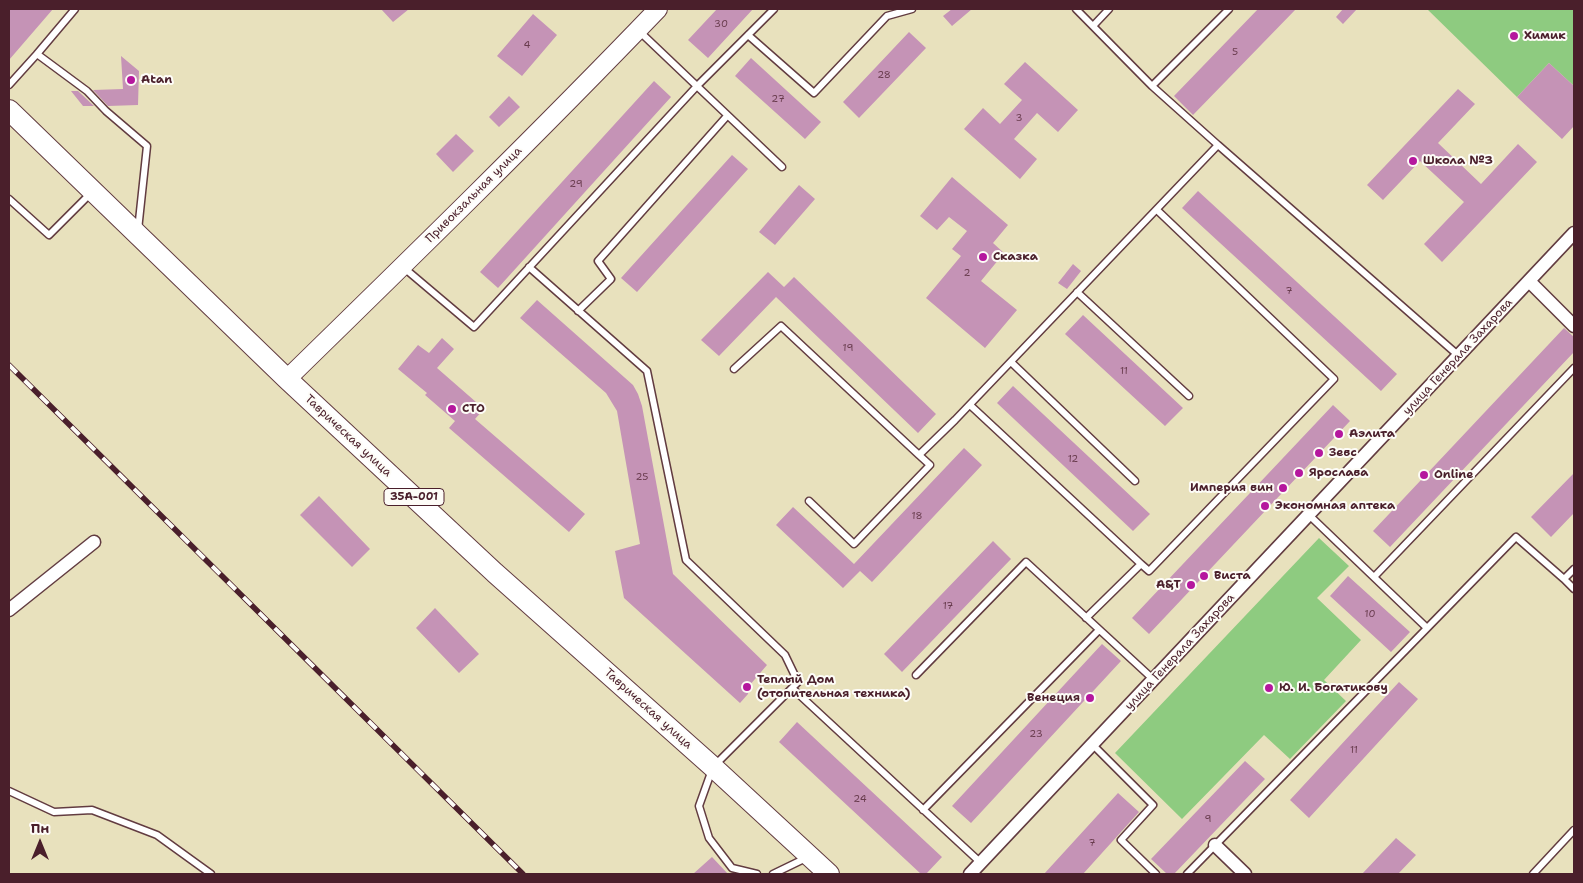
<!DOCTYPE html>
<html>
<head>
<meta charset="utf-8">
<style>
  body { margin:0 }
  #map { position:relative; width:1583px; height:883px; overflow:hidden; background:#e8e1bd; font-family:"Shantell Sans",sans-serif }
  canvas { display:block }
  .frame { position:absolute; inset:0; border:10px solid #4a1f2b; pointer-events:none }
  .north { position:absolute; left:15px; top:818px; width:50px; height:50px; -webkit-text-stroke:4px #fdfcf7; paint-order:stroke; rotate:0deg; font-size:14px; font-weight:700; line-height:20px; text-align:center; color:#4a1f2b }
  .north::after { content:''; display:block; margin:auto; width:18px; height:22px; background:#4a1f2b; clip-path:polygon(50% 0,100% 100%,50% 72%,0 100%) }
</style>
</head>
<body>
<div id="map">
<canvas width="1583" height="883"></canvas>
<div class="frame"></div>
<div class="north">Пн</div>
</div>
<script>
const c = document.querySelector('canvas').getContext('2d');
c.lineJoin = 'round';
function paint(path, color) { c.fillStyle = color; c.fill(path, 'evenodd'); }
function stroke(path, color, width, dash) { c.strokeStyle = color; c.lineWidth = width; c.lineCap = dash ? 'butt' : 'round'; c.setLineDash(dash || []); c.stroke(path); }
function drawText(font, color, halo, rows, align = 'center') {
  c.font = font + ' "Shantell Sans",sans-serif'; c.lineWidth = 4; c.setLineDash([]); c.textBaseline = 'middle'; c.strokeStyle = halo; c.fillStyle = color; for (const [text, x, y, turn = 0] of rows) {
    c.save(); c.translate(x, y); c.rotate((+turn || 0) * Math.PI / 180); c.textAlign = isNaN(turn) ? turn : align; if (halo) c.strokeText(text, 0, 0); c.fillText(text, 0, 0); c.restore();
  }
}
const green = new Path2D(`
  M 1427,9 L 1574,9 L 1574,86 L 1549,63 L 1517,97 Z
  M 1319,538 L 1349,566 L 1317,598 L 1361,640 L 1324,680 L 1346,701 L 1290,759 L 1264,735 L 1182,819 L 1115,753 Z`);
const building = new Path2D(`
  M 9,9 L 53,9 L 9,60 Z
  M 381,9 L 409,9 L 393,22 Z
  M 717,9 L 753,9 L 708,58 L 688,40 Z
  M 952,9 L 972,9 L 952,26 L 943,16 Z
  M 1258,9 L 1296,9 L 1193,115 L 1174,96 Z
  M 1343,9 L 1357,9 L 1343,24 L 1336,17 Z
  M 533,14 L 557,35 L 522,76 L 497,56 Z
  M 909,32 L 926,48 L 859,118 L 843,102 Z
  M 121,56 L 139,71 L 138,105 L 108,106 L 93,90 L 123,89 Z
  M 751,58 L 821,122 L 805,139 L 735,76 Z
  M 1025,62 L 1078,110 L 1058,132 L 1037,113 L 1014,139 L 1037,159 L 1020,179 L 964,129 L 983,108 L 1000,124 L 1022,100 L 1004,84 Z
  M 1549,63 L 1574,86 L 1574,126 L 1562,139 L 1517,97 Z
  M 654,81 L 671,97 L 498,288 L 480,272 Z
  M 1458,89 L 1475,104 L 1438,143 L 1481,184 L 1518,144 L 1537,162 L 1442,262 L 1424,244 L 1464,202 L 1420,161 L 1383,200 L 1367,185 Z
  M 71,91 L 78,91 L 94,106 L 83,106 Z
  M 509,96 L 520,107 L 499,127 L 489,117 Z
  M 456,134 L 474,151 L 453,172 L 436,154 Z
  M 732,155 L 748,169 L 637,292 L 621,278 Z
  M 952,177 L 1008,225 L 993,243 L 1004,253 L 981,281 L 1017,310 L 985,348 L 926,298 L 961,256 L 952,249 L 967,231 L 949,217 L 937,230 L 920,216 Z
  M 799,185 L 815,199 L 775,245 L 759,232 Z
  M 1198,191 L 1397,374 L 1381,391 L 1182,208 Z
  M 1073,264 L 1081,271 L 1067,289 L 1058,283 Z
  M 768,272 L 784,287 L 794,277 L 936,414 L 918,433 L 776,297 L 719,356 L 701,340 Z
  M 537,300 L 633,385 L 638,394 L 642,406 L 673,574 L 767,665 L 749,686 L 748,694 L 740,703 L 624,598 L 615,551 L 640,544 L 617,411 L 606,393 L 520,318 Z
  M 1083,315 L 1183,408 L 1165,426 L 1065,334 Z
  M 1564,328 L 1574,337 L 1574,352 L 1390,547 L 1373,531 Z
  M 442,338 L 454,349 L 437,368 L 484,409 L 475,419 L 585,514 L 569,532 L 449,428 L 455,421 L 425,395 L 427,393 L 398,369 L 418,345 L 429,353 Z
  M 1013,386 L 1150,514 L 1133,531 L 997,403 Z
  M 1333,405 L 1350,421 L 1149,634 L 1132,618 Z
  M 964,448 L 982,465 L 872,582 L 860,571 L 843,588 L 776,525 L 793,507 L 854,564 Z
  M 1574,473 L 1574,513 L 1551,537 L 1531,517 Z
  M 319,496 L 370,549 L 352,567 L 300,515 Z
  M 993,541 L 1011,559 L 902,672 L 884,654 Z
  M 1348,576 L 1410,632 L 1391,652 L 1330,596 Z
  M 435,608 L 479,654 L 459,673 L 416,628 Z
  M 1102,644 L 1121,661 L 971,823 L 952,806 Z
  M 1399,682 L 1418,699 L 1309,818 L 1290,800 Z
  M 797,722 L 942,857 L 926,874 L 921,874 L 779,742 Z
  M 1245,761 L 1265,779 L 1174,874 L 1167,874 L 1151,859 Z
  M 1118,793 L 1139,812 L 1083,874 L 1044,874 Z
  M 1396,838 L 1416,855 L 1398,874 L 1362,874 Z
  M 712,857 L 728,874 L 693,874 Z`);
const service = new Path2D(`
  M 1076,9 L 1152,86 L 1229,9
  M 1093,26 L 1109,9
  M 639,31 L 782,167
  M 748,35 L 814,93 L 887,16 L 912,9
  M 37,54 L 75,9
  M 9,85 L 37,54 L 87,91 L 106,111 L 147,146 L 138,230
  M 1152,86 L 1218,145
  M 9,199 L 49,235 L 91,193
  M 403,267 L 474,327 L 697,86 L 774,9
  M 529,267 L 647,371 L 686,560 L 785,655 L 798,682 L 713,767 L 699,806 L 709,838 L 732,868 L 757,874
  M 1077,292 L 1189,396
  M 578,311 L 611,279 L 598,261 L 727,116
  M 1011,362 L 1135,481
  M 734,369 L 781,326 L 919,455
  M 970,405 L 1141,564
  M 809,501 L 854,544 L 930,465 L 919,455 L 955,420 L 1218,145 L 1459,356
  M 1309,515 L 1427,628
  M 1374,577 L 1574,368
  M 1564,579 L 1574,589
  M 1086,618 L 1141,564 L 1149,571 L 1334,379 L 1157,210
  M 916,675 L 1026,562 L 1154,680
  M 792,688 L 981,863
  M 1093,745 L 1153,805 L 1121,840 L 1156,874
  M 9,791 L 54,812 L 92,810 L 157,835 L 211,874
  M 923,810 L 1099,630
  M 773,874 L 806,858
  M 1187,874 L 1516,537 L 1564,579 L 1574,569
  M 1533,874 L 1574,830`);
const minor = new Path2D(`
  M 1529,281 L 1574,326
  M 9,610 L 94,542
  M 1215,845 L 1245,874
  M 970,874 L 1574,233`);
const secondary = new Path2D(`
  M 287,379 C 412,257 537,135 658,9`);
const trunk = new Path2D(`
  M 9,110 L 287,379 L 495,573 L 713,767 L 829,874`);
const rail = new Path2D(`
  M 9,365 L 523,874`);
const markers = [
  [1514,36,5,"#b5179e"],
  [131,80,5,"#b5179e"],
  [1413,161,5,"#b5179e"],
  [983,257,5,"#b5179e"],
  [452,409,5,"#b5179e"],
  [1339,434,5,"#b5179e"],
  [1319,453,5,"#b5179e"],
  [1299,473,5,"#b5179e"],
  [1424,475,5,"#b5179e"],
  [1283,488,5,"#b5179e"],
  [1265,506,5,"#b5179e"],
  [1204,576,5,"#b5179e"],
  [1191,585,5,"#b5179e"],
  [747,687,5,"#b5179e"],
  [1269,688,5,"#b5179e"],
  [1090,698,5,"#b5179e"]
];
const numberNames = [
  ["30",721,24],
  ["4",527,45],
  ["5",1235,52],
  ["28",884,75],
  ["27",778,99],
  ["3",1019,118],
  ["29",576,184],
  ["2",967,273],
  ["7",1289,291],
  ["19",848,348],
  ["11",1124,371],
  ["12",1073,459],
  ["25",642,477],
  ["18",917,516],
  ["17",948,606],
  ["10",1370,614],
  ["23",1036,734],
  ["11",1354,750],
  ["24",860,799],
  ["9",1208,819],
  ["7",1092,843]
];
const shields = [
  [414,497,60]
];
const shieldNames = [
  ["35А-001",414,497]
];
const poiNames = [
  ["Химик",1524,36],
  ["Atan",141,80],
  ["Школа №3",1423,161],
  ["Сказка",993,257],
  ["СТО",462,409],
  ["Аэлита",1349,434],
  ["Зевс",1329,453],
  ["Ярослава",1309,473],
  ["Online",1434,475],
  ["Империя вин",1273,488,"right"],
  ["Экономная аптека",1275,506],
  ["Виста",1214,576],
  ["A&T",1181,585,"right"],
  ["Теплый Дом",757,680],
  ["(отопительная техника)",757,694],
  ["Ю. И. Богатикову",1279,688],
  ["Венеция",1080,698,"right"]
];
const streetNames = [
  ["Привокзальная улица",474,195,-45],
  ["улица Генерала Захарова",1458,357,-47],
  ["Таврическая улица",348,436,43],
  ["улица Генерала Захарова",1180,652,-47],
  ["Таврическая улица",648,709,42]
];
paint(green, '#8ecb80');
paint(building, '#c593b6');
stroke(service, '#623c41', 9);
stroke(minor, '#623c41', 15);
stroke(secondary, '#623c41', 20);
stroke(trunk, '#623c41', 22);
stroke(service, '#fff', 6);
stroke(minor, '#fff', 12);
stroke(secondary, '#fff', 18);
stroke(trunk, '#fff', 20);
stroke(rail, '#4a1f2b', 5.5);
stroke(rail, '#fdfcf7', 4, [11]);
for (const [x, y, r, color] of markers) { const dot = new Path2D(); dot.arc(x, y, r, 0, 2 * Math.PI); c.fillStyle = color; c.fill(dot); stroke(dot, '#fdfcf7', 2); }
drawText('10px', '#693c4e', null, numberNames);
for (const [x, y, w] of shields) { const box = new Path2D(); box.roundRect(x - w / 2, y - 8.5, w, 17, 4); c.fillStyle = '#fdfcf7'; c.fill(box); stroke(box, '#4a1f2b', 1); }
drawText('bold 11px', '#4a1f2b', null, shieldNames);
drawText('bold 12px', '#4a1f2b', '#fdfcf7', poiNames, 'left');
drawText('12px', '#4a1f2b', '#fdfcf7', streetNames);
</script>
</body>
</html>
